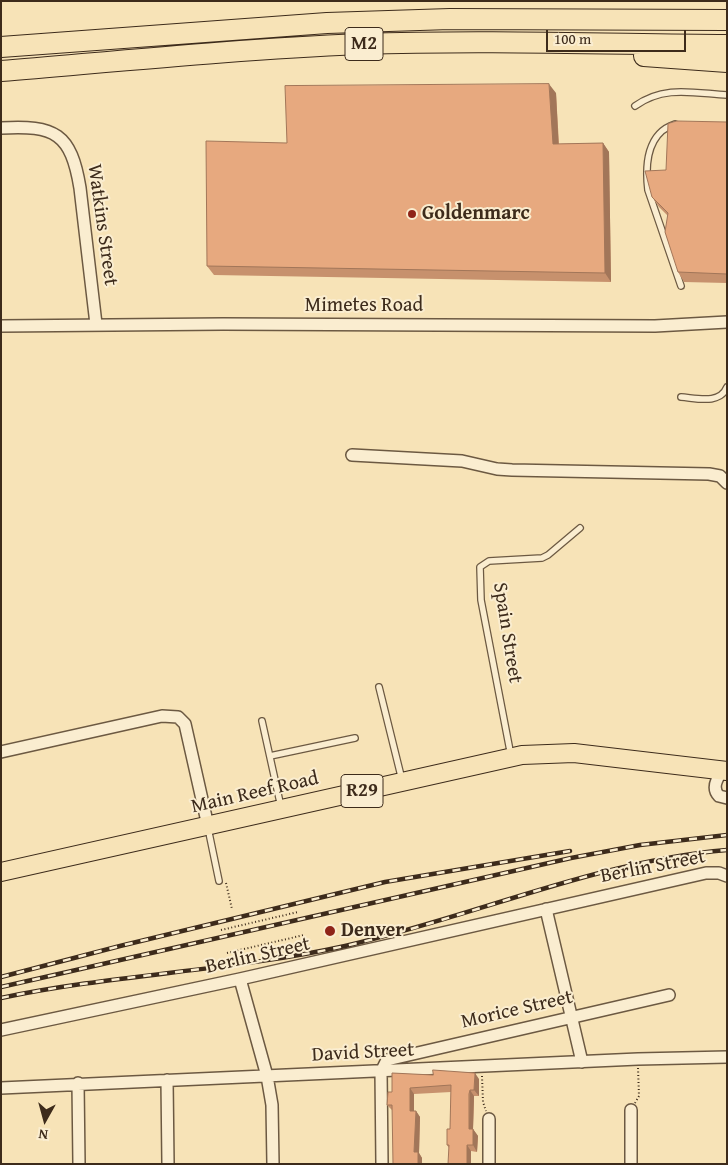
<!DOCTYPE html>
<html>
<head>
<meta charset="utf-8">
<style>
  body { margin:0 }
  #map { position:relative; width:728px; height:1165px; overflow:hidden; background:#f7e3b7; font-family:"Gentium Book Plus",serif }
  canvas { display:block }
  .frame { position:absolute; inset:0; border:2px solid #3d2b1b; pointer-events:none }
  .north { position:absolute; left:20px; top:1095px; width:50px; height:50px; -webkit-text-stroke:4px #faedd0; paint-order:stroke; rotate:187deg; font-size:14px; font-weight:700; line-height:20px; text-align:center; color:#3d2b1b }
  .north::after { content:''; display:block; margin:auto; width:18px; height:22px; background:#3d2b1b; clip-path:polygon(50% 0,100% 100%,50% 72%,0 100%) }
  .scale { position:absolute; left:546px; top:30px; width:140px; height:22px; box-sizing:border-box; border:2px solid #3d2b1b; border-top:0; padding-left:6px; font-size:15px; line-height:18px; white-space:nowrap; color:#3d2b1b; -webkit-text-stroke:4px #faedd0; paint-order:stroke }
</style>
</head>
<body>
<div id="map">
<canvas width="728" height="1165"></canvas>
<div class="frame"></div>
<div class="north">N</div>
<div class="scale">100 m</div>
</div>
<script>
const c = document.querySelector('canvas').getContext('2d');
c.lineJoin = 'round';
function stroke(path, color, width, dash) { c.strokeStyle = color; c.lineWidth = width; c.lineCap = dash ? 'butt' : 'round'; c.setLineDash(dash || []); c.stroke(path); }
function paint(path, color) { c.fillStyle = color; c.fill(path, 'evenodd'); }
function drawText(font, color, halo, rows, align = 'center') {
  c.font = font + ' "Gentium Book Plus",serif'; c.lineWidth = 4; c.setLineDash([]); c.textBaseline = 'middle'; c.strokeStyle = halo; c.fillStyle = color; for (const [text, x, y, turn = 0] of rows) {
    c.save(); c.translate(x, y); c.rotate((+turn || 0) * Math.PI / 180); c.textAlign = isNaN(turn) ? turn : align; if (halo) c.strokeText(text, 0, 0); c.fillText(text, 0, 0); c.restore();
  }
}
const path = new Path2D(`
  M 226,883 L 232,909
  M 221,930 L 298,912
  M 227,953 L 304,935
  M 482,1076 L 483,1102 L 486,1111
  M 635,1103 L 639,1096 L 638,1068`);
const service = new Path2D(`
  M 635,106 C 664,85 693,93 727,95
  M 675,124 C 647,133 645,165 648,190 L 681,286
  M 681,397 C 696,398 720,405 727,387
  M 379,687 L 402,780
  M 262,721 L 281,807
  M 270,756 L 355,738
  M 511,756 L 481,600 L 480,567 L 489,561 L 542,558 L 548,555 L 580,528
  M 208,828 L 219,881`);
const minor = new Path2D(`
  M 1,128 C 55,125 71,133 80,188 L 96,324
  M 1,326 L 223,324 L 655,326 L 727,322
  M 352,455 L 462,461 L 497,469 L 512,470 L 709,474 L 720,476 L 727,483
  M 1,752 L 162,716 L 178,717 L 185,724 L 208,826
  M 723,770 C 717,778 711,788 719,796 L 727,798
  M 546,909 L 582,1062
  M 240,979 L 267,1076 L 272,1105 L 273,1164
  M 1,1030 L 240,979 L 706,873 L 719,873 L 727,876
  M 167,1080 L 168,1164
  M 78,1083 L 79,1164
  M 1,1088 L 638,1059 L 727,1057
  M 631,1110 L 631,1164
  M 489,1119 L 489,1164
  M 382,1164 L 381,1072 L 387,1060 L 669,995`);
const primary = new Path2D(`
  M 1,872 L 522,755 L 574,753 L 727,771`);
const motorway = new Path2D(`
  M 1,47 L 327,23 L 450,19 L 727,20
  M 644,56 L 727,62
  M 1,71 C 121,61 240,49 360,44 C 482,40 604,44 727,45`);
const rail = new Path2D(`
  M 1,977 L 120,946 L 385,882 L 570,851
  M 1,987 L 571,858 L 640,845 L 727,835
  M 1,998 C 115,974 232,971 345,946 C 473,917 596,861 727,850`);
const wall = new Path2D(`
  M 556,93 L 559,144 L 603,143 L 609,152 L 611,282 L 214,275 L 207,266 L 287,143 Z
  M 727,122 L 727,283 L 684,282 L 678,272 L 667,215 L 659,207 L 652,197 L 666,170 Z
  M 392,1073 L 479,1079 L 479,1096 L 474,1096 L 474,1101 L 473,1129 L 478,1136 L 477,1152 L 471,1151 L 449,1148 L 447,1145 L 450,1129 L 451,1092 L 414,1094 L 414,1111 L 416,1111 L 420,1117 L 419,1153 L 422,1158 L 422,1164 L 393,1164 L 393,1111 L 387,1105 L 392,1092 Z`);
const shadedWall = new Path2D(`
  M 549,84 L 556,93 L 559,153 L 553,144 Z
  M 603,143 L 609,152 L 611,282 L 605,273 Z
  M 475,1073 L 479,1079 L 479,1096 L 474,1090 Z
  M 410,1088 L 414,1094 L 414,1117 L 410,1111 Z
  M 470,1090 L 474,1096 L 473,1129 L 478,1136 L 477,1152 L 473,1145 L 469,1129 Z
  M 416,1111 L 420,1117 L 419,1153 L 422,1158 L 422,1164 L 418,1164 L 414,1152 Z
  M 467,1145 L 471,1151 L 471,1164 L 467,1164 Z`);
const building = new Path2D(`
  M 549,84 L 553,144 L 603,143 L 605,273 L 207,266 L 206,141 L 287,143 L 285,86 Z
  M 677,121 L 727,122 L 727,274 L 678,272 L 665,232 L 668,213 L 652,197 L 645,171 L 666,170 L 668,124 Z
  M 433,1070 L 475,1073 L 474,1090 L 470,1090 L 469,1094 L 469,1129 L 473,1129 L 473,1145 L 467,1145 L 467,1164 L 448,1164 L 449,1145 L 447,1145 L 447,1129 L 450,1129 L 451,1085 L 410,1088 L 410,1111 L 416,1111 L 414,1152 L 418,1152 L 418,1164 L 393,1164 L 392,1105 L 387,1105 L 388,1092 L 392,1092 L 392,1073 L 433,1075 Z`);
const markers = [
  [412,214,5,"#8f2418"],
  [330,931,6,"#8f2418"]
];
const shields = [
  [364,44,38],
  [362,791,42]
];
const shieldNames = [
  ["M2",364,44],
  ["R29",362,791]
];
const poiNames = [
  ["Goldenmarc",422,214],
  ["Denver",341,931]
];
const streetNames = [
  ["Watkins Street",102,225,82],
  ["Mimetes Road",364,306],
  ["Spain Street",507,633,81],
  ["Main Reef Road",255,793,-13],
  ["Berlin Street",653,867,-11],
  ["Berlin Street",258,956,-13],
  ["Morice Street",517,1010,-13],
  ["David Street",363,1053,-3]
];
stroke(service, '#6c5942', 8);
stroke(minor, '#6c5942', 14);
stroke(primary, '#3d2b1b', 20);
stroke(motorway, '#3d2b1b', 22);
stroke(path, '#3d2b1b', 2, [1, 2.5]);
stroke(service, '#faedd0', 5.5);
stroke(minor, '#faedd0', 11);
stroke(primary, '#f7e3b7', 18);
stroke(motorway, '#f7e3b7', 20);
stroke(rail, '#3d2b1b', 4.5);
stroke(rail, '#faedd0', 2.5, [8]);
paint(wall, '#c7916d');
paint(shadedWall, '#a27659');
paint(building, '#e7a97f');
stroke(building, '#a27659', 1);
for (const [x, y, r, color] of markers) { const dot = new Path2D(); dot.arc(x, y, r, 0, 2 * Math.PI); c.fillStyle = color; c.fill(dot); stroke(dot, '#faedd0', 2); }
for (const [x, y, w] of shields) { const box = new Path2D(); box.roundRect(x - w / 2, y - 16.5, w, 33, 4); c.fillStyle = '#faedd0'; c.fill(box); stroke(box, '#3d2b1b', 1); }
drawText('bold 19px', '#3d2b1b', null, shieldNames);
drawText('bold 20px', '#3d2b1b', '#faedd0', poiNames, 'left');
drawText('20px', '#3d2b1b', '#faedd0', streetNames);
</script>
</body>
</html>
